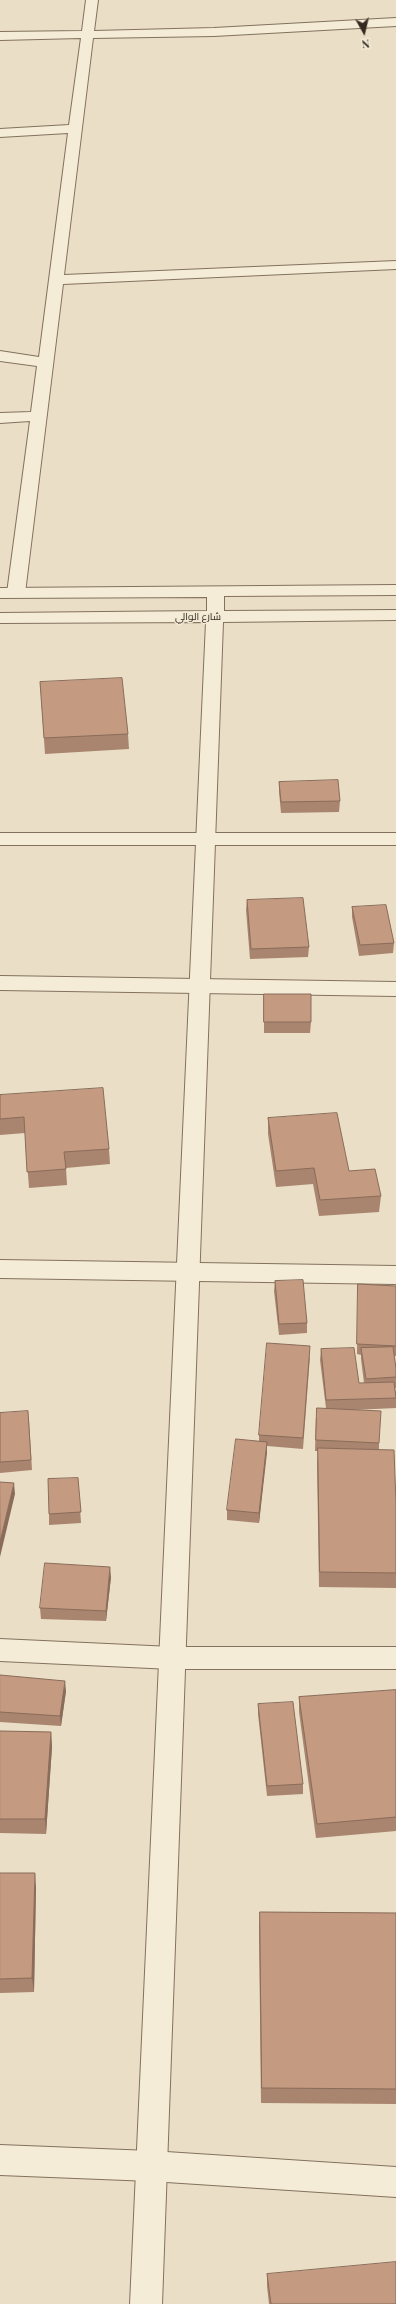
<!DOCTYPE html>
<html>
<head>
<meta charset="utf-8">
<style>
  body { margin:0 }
  #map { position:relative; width:396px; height:2304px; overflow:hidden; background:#eadec6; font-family:"Playfair Display",serif }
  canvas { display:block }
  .north { position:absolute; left:344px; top:12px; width:40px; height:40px; -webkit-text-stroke:3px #f2e9d5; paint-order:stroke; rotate:172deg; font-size:11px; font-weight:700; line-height:16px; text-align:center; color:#352a20 }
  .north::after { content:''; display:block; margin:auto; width:14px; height:18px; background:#352a20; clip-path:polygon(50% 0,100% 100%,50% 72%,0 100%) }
</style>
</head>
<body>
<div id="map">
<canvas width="396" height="2304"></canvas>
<div class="north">N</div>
</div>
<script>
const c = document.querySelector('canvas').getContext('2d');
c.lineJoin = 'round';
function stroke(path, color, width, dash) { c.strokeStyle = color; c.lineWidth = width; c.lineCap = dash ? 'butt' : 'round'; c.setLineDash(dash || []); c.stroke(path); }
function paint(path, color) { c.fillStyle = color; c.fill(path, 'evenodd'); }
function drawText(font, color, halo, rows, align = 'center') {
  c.font = font + ' "Playfair Display",Cairo,serif'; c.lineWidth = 3; c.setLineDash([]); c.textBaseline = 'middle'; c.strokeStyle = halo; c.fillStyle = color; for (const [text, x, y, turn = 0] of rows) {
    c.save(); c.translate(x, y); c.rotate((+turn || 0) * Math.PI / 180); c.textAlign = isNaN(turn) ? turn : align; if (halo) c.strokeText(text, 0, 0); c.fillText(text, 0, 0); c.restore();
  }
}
const minor = new Path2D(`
  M 86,0 L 98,0 L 94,31 L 214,28 L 396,18 L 396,26 L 214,36 L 93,38 L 64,275 L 396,261 L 396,269 L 63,284 L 25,593 L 22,597 L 10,597 L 7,593 L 30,421 L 0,423 L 0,413 L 31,412 L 37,366 L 0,361 L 0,351 L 39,357 L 68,133 L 0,137 L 0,129 L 69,125 L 81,38 L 0,40 L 0,32 L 82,31 Z
  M 0,833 L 396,833 L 396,845 L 0,845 Z
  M 0,976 L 396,982 L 396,996 L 0,990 Z
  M 0,1260 L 396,1266 L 396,1284 L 0,1278 Z
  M 0,1639 L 172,1647 L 396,1647 L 396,1669 L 172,1669 L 0,1661 Z
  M 0,2145 L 151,2151 L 396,2167 L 396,2197 L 151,2181 L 0,2175 Z`);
const tertiary = new Path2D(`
  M 396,585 L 396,595 L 224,596 L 224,611 L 396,610 L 396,620 L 223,622 L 162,2304 L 130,2304 L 206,622 L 0,623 L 0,613 L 207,611 L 207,597 L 0,598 L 0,588 Z`);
const wall = new Path2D(`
  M 40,682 L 128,734 L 129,749 L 45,754 Z
  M 279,782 L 340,801 L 339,812 L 281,813 L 279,792 Z
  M 247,900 L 309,947 L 308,957 L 250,959 L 246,910 Z
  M 352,907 L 394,943 L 393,953 L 359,956 L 352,917 Z
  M 264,994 L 311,1022 L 310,1033 L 264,1033 Z
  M 0,1095 L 109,1149 L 110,1164 L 66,1168 L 67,1185 L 29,1188 L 25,1133 L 0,1135 Z
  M 268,1118 L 349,1171 L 381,1196 L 379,1212 L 319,1216 L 313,1184 L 276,1187 L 268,1134 Z
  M 275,1281 L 307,1323 L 307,1333 L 279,1335 L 274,1291 Z
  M 358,1284 L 396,1286 L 396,1356 L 394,1356 L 396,1368 L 396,1388 L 395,1388 L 396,1394 L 396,1408 L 353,1410 L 379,1443 L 379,1449 L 396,1503 L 396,1588 L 319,1587 L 317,1463 L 318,1451 L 315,1451 L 316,1418 L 326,1408 L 320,1360 L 321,1349 L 359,1383 L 364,1383 L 361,1359 L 361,1355 L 357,1354 Z
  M 310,1356 L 303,1449 L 267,1446 L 259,1523 L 227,1520 L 227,1510 L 259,1442 L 259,1435 Z
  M 0,1413 L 29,1421 L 32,1470 L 0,1473 Z
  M 78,1478 L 81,1523 L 49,1525 L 49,1514 Z
  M 111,1577 L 106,1621 L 41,1619 L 40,1608 Z
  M 0,1675 L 66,1691 L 61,1726 L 0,1722 Z
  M 396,1690 L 396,1831 L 316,1838 L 299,1712 L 299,1697 Z
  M 258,1704 L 303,1784 L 303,1794 L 267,1796 L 258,1714 Z
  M 0,1731 L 51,1732 L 52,1747 L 46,1834 L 0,1833 Z
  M 0,1873 L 36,1887 L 34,1992 L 0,1993 Z
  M 260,1912 L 396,1913 L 396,2104 L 261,2103 L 259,1928 Z
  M 267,2274 L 396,2304 L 269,2304 L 267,2286 Z`);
const shadedWall = new Path2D(`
  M 267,1442 L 267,1453 L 259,1523 L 259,1513 Z
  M 14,1483 L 15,1494 L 0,1557 L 0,1542 Z
  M 110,1567 L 111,1577 L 106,1621 L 106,1611 Z
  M 65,1681 L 66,1691 L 61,1726 L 60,1716 Z
  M 51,1732 L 52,1747 L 46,1834 L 45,1819 Z
  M 35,1873 L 36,1887 L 34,1992 L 32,1978 Z`);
const building = new Path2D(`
  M 122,678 L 128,734 L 44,738 L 40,682 Z
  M 338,780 L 340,801 L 281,802 L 279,782 Z
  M 303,898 L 309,947 L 251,949 L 247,900 Z
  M 386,905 L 394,943 L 360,945 L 352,907 Z
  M 264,994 L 311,994 L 311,1022 L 264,1022 Z
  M 103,1088 L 109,1149 L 64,1152 L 66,1169 L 27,1172 L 24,1117 L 0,1119 L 0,1095 Z
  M 337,1113 L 349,1171 L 375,1169 L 381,1196 L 320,1200 L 314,1168 L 276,1171 L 268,1118 Z
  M 303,1280 L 307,1323 L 279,1324 L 275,1281 Z
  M 358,1284 L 396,1286 L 396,1346 L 357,1344 Z
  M 267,1343 L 310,1346 L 303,1438 L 259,1435 Z
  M 393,1347 L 396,1368 L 396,1377 L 366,1379 L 361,1348 Z
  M 354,1348 L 359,1383 L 394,1382 L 396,1398 L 326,1400 L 321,1349 Z
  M 317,1408 L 381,1411 L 379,1443 L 316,1440 Z
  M 28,1411 L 31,1460 L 0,1462 L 0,1413 Z
  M 236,1439 L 267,1442 L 259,1513 L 227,1510 Z
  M 318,1448 L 394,1450 L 396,1503 L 396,1573 L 320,1572 Z
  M 78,1478 L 81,1512 L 49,1514 L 48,1479 Z
  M 0,1482 L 14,1483 L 0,1542 Z
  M 45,1563 L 110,1567 L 106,1611 L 40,1608 Z
  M 0,1675 L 65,1681 L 60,1716 L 0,1712 Z
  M 396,1690 L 396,1817 L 317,1824 L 299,1697 Z
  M 293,1702 L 303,1784 L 267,1786 L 258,1704 Z
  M 0,1731 L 51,1732 L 45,1819 L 0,1819 Z
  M 0,1873 L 35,1873 L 32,1978 L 0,1979 Z
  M 260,1912 L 396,1913 L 396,2089 L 262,2088 Z
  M 396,2262 L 396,2304 L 271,2304 L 267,2274 Z`);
const farStreetnames = [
  ["شارع الوالي",198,617]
];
stroke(minor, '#83715d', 2);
stroke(tertiary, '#83715d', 2);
paint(minor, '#f5ecd8');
paint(tertiary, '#f5ecd8');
paint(wall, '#a9846e');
paint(shadedWall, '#896c5a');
paint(building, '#c49a80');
stroke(building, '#896c5a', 1);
drawText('10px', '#352a20', '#f2e9d5', farStreetnames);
</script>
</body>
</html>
